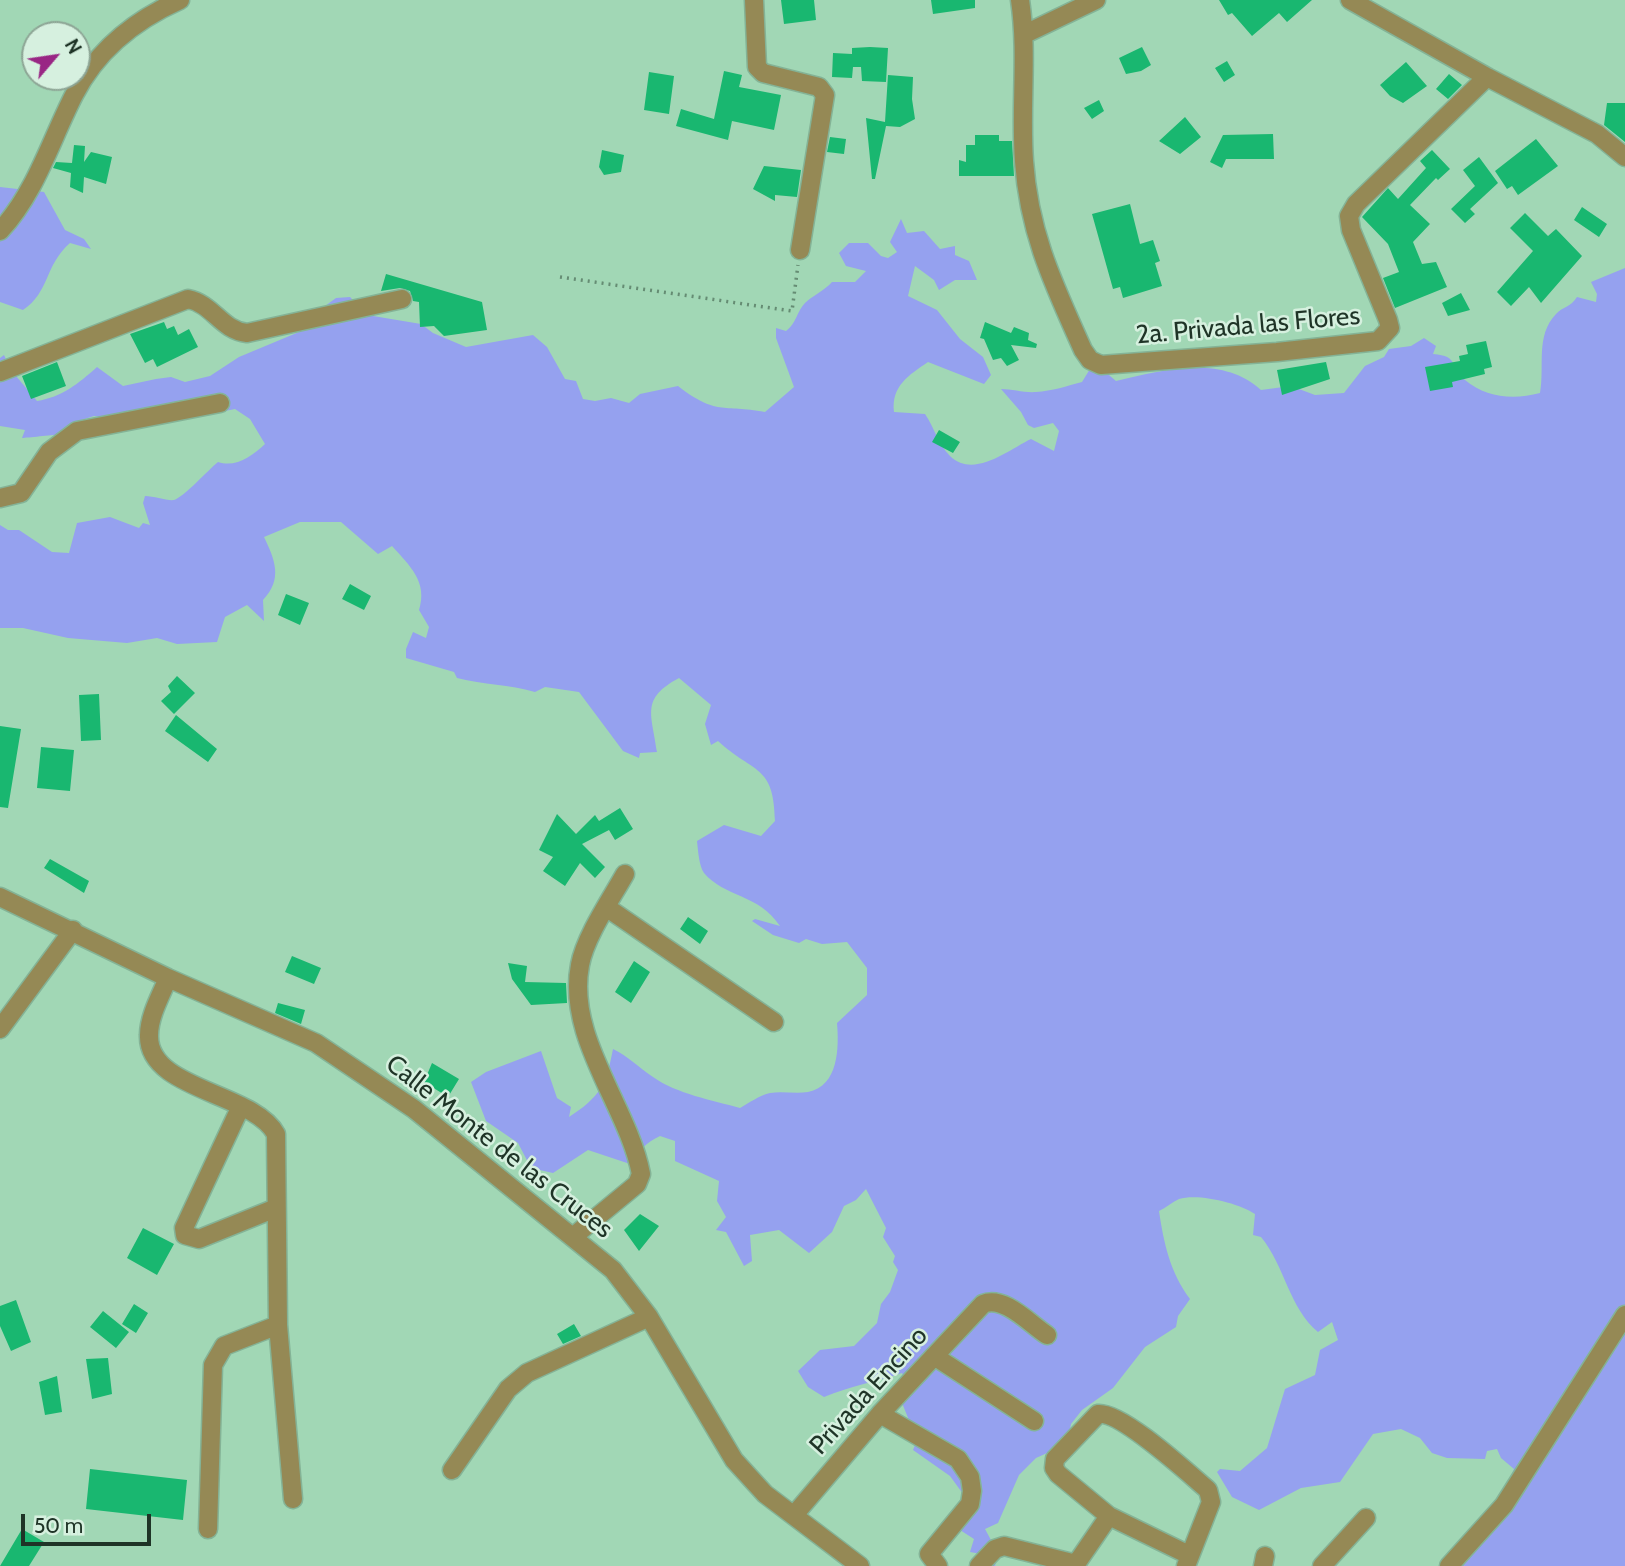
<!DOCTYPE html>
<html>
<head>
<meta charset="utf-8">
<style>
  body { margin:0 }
  #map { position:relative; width:1625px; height:1566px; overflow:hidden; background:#a1d7b5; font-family:Cabin,sans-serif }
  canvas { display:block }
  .north { position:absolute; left:21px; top:21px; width:70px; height:70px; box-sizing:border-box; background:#d6f0df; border:2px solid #8da595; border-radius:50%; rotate:61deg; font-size:19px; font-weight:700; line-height:28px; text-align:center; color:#1f3427 }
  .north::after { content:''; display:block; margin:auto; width:24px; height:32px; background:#992684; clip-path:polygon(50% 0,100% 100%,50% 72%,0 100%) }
  .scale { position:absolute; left:21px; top:1514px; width:130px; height:32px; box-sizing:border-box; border:4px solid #1f3427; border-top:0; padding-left:9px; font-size:21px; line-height:24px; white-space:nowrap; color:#1f3427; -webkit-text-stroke:5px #d6f0df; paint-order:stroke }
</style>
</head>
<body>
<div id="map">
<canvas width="1625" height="1566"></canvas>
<div class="north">N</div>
<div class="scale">50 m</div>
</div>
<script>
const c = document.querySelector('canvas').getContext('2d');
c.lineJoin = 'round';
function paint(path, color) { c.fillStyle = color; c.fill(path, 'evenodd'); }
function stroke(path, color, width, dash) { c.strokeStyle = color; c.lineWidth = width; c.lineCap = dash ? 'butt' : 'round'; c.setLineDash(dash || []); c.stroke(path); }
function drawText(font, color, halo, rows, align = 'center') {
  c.font = font + ' Cabin,sans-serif'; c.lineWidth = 5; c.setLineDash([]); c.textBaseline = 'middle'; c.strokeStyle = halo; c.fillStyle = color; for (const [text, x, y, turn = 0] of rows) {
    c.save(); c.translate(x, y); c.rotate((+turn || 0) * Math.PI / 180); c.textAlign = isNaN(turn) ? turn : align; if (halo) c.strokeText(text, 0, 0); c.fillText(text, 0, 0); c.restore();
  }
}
const green = new Path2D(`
  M 0,187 L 44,192 L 65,230 L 84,239 L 91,249 L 70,243 C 44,266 50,292 23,310 L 0,302 Z
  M 901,219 L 907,233 L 924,231 L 940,249 L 955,246 L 955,255 L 969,261 L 977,280 L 955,280 L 939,290 L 934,280 L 915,266 L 908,296 L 937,310 L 960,339 L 983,357 L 991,375 L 984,384 L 928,362 C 909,375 891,386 894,412 L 925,414 C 934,427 938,444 950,456 C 974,479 1008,450 1031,439 L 1054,451 L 1059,431 L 1053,423 L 1034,428 L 1028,425 L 1021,412 L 1001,389 C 1012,389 1025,393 1036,392 C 1052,391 1067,386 1082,382 L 1090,369 L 1103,370 L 1116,381 C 1162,370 1222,354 1261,390 L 1291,386 L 1315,395 L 1344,393 L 1365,366 L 1384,357 L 1389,349 L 1411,346 L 1424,338 L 1436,346 L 1433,354 C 1460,356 1449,367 1465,380 C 1486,398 1514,400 1540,393 C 1545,366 1535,336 1556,314 C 1562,307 1571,307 1577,297 L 1596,302 L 1597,294 L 1591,282 L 1625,268 L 1625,1566 L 1443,1566 L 1511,1493 L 1510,1479 L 1514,1469 L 1501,1458 L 1497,1449 L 1487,1451 L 1485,1459 L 1447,1458 L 1432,1453 L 1420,1438 L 1401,1429 L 1373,1434 L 1340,1482 L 1301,1488 L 1259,1510 L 1232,1497 L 1217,1472 L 1220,1469 L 1240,1471 L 1267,1448 L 1285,1389 L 1315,1375 L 1320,1350 L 1338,1340 L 1332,1322 L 1318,1332 C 1289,1308 1285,1266 1261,1237 L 1253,1235 L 1255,1214 C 1239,1203 1198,1193 1179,1199 C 1172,1202 1166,1208 1159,1211 C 1164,1244 1170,1272 1190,1299 L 1178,1316 L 1176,1327 L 1145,1347 L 1113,1388 L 1082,1410 L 1071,1424 L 1067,1444 L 1036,1458 L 1019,1475 L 998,1523 L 985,1529 L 998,1553 L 995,1566 L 986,1566 L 981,1554 L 970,1552 L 974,1539 L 960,1530 L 961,1512 L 966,1498 L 950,1476 L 913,1450 L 917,1440 L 900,1398 L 905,1380 L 902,1373 C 875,1382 850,1386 824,1397 L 808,1387 L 798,1371 L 820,1350 L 854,1346 L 877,1323 L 881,1304 L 890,1292 L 898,1270 L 893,1262 L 895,1256 L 883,1237 L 886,1228 L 866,1189 L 856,1200 L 844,1206 L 832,1232 L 809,1253 L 779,1230 L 750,1235 L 752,1261 L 744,1266 L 726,1232 L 716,1230 L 726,1217 L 717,1201 L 719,1181 L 675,1161 L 675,1141 L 660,1136 C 645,1143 639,1151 630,1164 L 588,1150 L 553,1173 L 531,1168 L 518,1143 L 486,1121 L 471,1082 L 486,1072 L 541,1051 L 557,1098 L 571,1107 L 569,1117 C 600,1097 606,1085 613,1049 C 629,1057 638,1067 653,1077 C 677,1094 712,1100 740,1108 C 749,1103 760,1095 770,1093 C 782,1091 796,1094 808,1092 C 839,1086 839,1047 837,1023 L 867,995 L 867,968 L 847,942 L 822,944 L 806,939 L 799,943 L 773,935 L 752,921 L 755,919 L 780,926 C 759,894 724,897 704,873 C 699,866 698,850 697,841 L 724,825 L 761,836 L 775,821 C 774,764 754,774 718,741 L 711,745 L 705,724 L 711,705 L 679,678 C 640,699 652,714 657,752 L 640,753 L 639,758 L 623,751 L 579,692 L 545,687 L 535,692 C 509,684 484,685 457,678 L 454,672 L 406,658 L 406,649 L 413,632 L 426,638 L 429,627 L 419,610 C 428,582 410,566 392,546 L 378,554 L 341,522 L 300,522 L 264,537 C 275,560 283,579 263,600 L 264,621 L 247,605 L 225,617 L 217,642 L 177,644 L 157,638 L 127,643 L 68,638 L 23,628 L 0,628 L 0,525 L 8,530 L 19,530 L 52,552 L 69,553 L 77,523 L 110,517 L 139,528 L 143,523 L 150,525 L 143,503 L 145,496 C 154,496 167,501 174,500 C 184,497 208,470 218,462 C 236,468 252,456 265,444 L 250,419 L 235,409 L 220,412 L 218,408 L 130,422 L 94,416 L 69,424 L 61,435 C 58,434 28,438 22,438 L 25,430 L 0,426 L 0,358 L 4,355 L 11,370 L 37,401 C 62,397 78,384 97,367 L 123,386 L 156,379 L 171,377 L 185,382 L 210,376 L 239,357 L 299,332 L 306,320 L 336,298 L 350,297 L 363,310 L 375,309 L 373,316 L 421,324 L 433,333 L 466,347 L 533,335 L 547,347 L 565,379 L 576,381 L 583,399 L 595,401 L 611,398 L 629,403 L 640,394 L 678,386 C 717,416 722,404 765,412 L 794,387 L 776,338 L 776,328 L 786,331 C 796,324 797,311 805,303 C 812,296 824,291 832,282 L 855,282 L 866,271 L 846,266 L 839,253 L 849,243 L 868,243 L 881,256 L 888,258 L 897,252 L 890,242 Z`);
const building = new Path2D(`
  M 781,0 L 814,0 L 816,20 L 784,24 Z
  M 931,0 L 975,0 L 975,8 L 933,14 Z
  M 1219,0 L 1312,0 L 1287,22 L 1279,13 L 1252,36 L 1232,13 L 1228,15 Z
  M 870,47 L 888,48 L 886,82 L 862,81 L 861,67 L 853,67 L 852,78 L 832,77 L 833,53 L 852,54 L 852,48 Z
  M 1142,47 L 1151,65 L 1141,71 L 1126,74 L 1119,58 Z
  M 1227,61 L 1235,75 L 1224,82 L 1215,68 Z
  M 1406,62 L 1427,86 L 1403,103 L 1390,96 L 1380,85 Z
  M 724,71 L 742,75 L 739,87 L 781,95 L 774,130 L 732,121 L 728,140 L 676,126 L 681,109 L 714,119 Z
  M 649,72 L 674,76 L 669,114 L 644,110 Z
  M 1449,74 L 1462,85 L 1448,99 L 1436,89 Z
  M 888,75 L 913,77 L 912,99 L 915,119 L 900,127 L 886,126 L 875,179 L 872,179 L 866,118 L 885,122 Z
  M 1099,100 L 1104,111 L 1092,119 L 1084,108 Z
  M 1607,103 L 1625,103 L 1625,142 L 1604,125 Z
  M 1185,117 L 1201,137 L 1180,154 L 1159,141 Z
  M 1273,134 L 1274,159 L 1226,159 L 1222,168 L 1210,162 L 1223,135 Z
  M 975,135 L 999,135 L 999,141 L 1012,141 L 1014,176 L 959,176 L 959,160 L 966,162 L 966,145 L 975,145 Z
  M 830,137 L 846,139 L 844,154 L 827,152 Z
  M 1536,139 L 1558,166 L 1518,195 L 1512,186 L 1507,189 L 1495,171 Z
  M 74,145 L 85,146 L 84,162 L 91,152 L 112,157 L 106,184 L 84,177 L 83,193 L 70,187 L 71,173 L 53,168 L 56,162 L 72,163 Z
  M 602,150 L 624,155 L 621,172 L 604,175 L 599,167 Z
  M 1432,150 L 1450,169 L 1438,180 L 1436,178 L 1410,205 L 1430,224 L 1413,242 L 1422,264 L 1436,262 L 1447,287 L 1395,308 L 1383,278 L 1399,272 L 1388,244 L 1362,217 L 1388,188 L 1398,199 L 1426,168 L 1420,161 Z
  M 1479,157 L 1498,183 L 1470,209 L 1475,214 L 1465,223 L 1451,209 L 1475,186 L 1463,170 Z
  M 764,166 L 801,170 L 797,197 L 775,195 L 775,201 L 753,189 Z
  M 1130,204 L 1140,244 L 1153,240 L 1160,261 L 1155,263 L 1162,286 L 1123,298 L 1120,287 L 1113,289 L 1092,214 Z
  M 1582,207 L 1607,224 L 1599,237 L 1574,220 Z
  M 1525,213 L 1548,236 L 1556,229 L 1582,256 L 1541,303 L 1529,287 L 1511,306 L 1497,292 L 1533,251 L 1510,228 Z
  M 386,274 L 482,302 L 487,330 L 444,336 L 434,326 L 420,327 L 419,302 L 413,301 L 410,291 L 400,288 L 381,291 Z
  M 1461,293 L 1470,310 L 1448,316 L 1442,303 Z
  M 164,322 L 167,329 L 174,326 L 178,335 L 189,329 L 198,347 L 157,367 L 153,359 L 145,363 L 130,334 Z
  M 985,322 L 1011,333 L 1014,327 L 1029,333 L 1028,340 L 1037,344 L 1036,348 L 1011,345 L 1019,360 L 1007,366 L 1001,358 L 993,360 L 984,339 L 980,338 Z
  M 1486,341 L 1492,367 L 1484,369 L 1485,374 L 1452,382 L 1453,387 L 1430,391 L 1425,367 L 1460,361 L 1459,356 L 1468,354 L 1466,345 Z
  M 57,362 L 66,386 L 31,399 L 22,376 Z
  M 1326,362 L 1330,379 L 1282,395 L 1277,370 Z
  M 939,430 L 960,442 L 953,453 L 932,442 Z
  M 350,584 L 371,596 L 364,610 L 342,599 Z
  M 286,594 L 309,603 L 300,625 L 278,615 Z
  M 177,676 L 195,693 L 174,714 L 161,701 L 171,692 L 168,686 Z
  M 99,694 L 101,740 L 81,741 L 79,695 Z
  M 176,715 L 217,749 L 208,762 L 165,731 Z
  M 0,726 L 21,729 L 8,808 L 0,807 Z
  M 41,747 L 74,750 L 70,791 L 37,788 Z
  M 620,808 L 633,829 L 615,840 L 609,830 L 582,844 L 605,867 L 595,878 L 580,863 L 565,886 L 543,871 L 553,857 L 539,850 L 557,814 L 576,834 L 595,815 L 599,821 Z
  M 50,859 L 89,881 L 84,893 L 44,868 Z
  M 688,917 L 708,931 L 700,944 L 680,929 Z
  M 292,956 L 321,968 L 314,984 L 285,972 Z
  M 634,961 L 650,972 L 631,1003 L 615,992 Z
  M 508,963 L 527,966 L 525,982 L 566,983 L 567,1003 L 531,1005 L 512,979 Z
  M 278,1003 L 305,1010 L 301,1024 L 275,1013 Z
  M 432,1063 L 459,1079 L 448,1097 L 424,1082 Z
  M 640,1214 L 659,1226 L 639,1251 L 624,1230 Z
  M 143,1228 L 174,1244 L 157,1275 L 127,1258 Z
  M 16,1300 L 31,1342 L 11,1351 L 0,1326 L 0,1306 Z
  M 134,1304 L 148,1313 L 136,1333 L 122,1324 Z
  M 103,1311 L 129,1332 L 116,1348 L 90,1327 Z
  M 574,1324 L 581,1336 L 563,1344 L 557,1334 Z
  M 108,1358 L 112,1394 L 92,1399 L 86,1359 Z
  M 57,1376 L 62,1412 L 45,1415 L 39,1382 Z
  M 90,1469 L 187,1480 L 183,1520 L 86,1509 Z
  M 22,1529 L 44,1542 L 29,1566 L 0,1566 Z`);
const path = new Path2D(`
  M 560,277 L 792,311 L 798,265`);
const minor = new Path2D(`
  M 754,0 L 757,67 L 763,73 L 819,87 L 825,95 L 800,250
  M 1020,0 C 1028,54 1020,107 1024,161 C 1029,234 1054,285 1083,350 L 1090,360 L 1101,365 L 1277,352 L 1378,341 L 1390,328 L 1388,320 L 1351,230 L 1349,216 L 1356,204 L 1487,77 L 1350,0
  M 1025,34 L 1096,0
  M 1487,77 L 1597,134 L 1625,157
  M 0,231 C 36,192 50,142 74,95 C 97,50 135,20 180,0
  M 0,372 L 188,299 C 213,304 221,330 247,333 L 402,299
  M 0,498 L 21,493 L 49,452 L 77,431 L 220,403
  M 0,897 L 168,978 L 316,1043 L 414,1109 L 613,1270 L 649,1317 L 734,1460 L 765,1494 L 860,1566
  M 606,907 L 774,1022
  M 168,978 C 161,995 149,1016 149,1035 C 147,1090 253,1092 276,1134 L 278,1325 L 293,1499
  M 0,1029 L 73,930
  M 241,1106 L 184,1228 L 185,1235 L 199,1239 L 276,1208
  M 574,1236 L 637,1184 L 641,1174 C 628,1106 566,1038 580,965 C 585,937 611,899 625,874
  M 934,1356 L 1034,1421
  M 880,1414 L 958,1459 L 970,1477 L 972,1491 L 970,1504 L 929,1554 L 938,1566
  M 452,1470 L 508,1389 L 527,1373 L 649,1317
  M 795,1514 L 880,1414 L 983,1304 C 1004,1295 1030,1324 1047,1335
  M 208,1529 L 213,1365 L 224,1346 L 278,1325
  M 979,1566 L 995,1549 L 1004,1546 L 1076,1564 L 1109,1516
  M 1186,1566 L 1211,1502 L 1208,1490 C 1188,1473 1121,1411 1098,1414 L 1055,1459 L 1054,1468 L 1058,1474 L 1109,1516 L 1189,1555
  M 1263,1566 L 1265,1556
  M 1322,1566 L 1366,1518
  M 1449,1566 L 1504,1505 L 1625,1315`);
const streetNames = [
  ["2a. Privada las Flores",1248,326,-5],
  ["Calle Monte de las Cruces",499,1147,38],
  ["Privada Encino",869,1391,-48]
];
paint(green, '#95a1ef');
paint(building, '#19b770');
stroke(minor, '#84b396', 21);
stroke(path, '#658c73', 3.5, [2, 5]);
stroke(minor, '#958955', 18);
drawText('26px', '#1f3427', '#d6f0df', streetNames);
</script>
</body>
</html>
